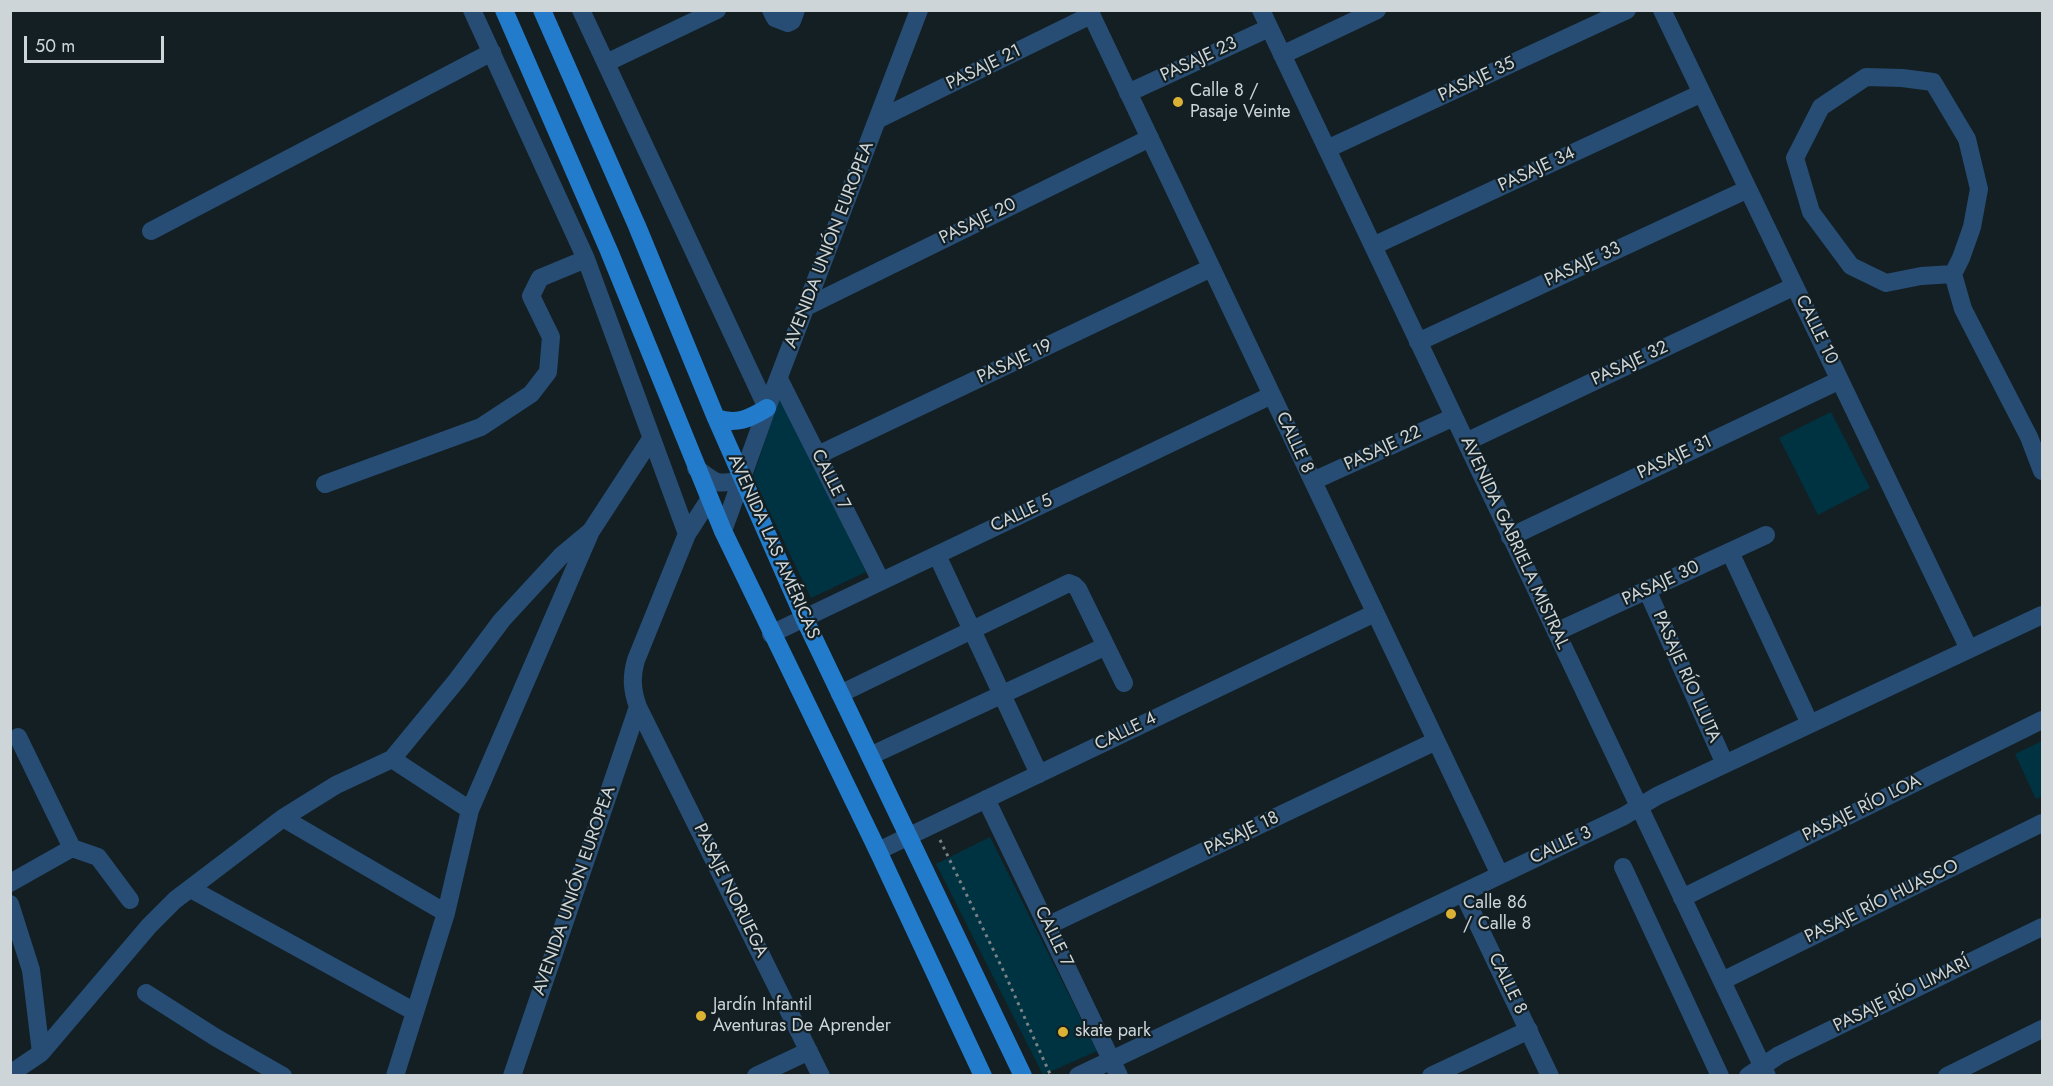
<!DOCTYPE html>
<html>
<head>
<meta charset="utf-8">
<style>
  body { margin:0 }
  #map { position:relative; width:2053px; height:1086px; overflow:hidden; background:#131f23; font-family:Jost,sans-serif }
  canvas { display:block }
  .frame { position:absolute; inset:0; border:12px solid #cdd5d8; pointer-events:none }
  .scale { position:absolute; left:24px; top:36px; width:140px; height:27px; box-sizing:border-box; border:3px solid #cdd5d8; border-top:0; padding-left:8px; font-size:18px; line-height:21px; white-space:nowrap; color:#cdd5d8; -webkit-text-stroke:4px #131f23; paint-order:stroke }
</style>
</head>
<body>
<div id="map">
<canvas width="2053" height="1086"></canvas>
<div class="frame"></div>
<div class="scale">50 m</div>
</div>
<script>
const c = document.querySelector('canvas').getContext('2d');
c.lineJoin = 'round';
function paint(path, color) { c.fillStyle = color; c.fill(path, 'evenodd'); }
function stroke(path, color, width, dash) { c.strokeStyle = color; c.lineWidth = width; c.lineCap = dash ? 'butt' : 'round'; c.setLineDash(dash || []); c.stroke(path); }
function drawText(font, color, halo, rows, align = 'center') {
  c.font = font + ' Jost,sans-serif'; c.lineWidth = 4.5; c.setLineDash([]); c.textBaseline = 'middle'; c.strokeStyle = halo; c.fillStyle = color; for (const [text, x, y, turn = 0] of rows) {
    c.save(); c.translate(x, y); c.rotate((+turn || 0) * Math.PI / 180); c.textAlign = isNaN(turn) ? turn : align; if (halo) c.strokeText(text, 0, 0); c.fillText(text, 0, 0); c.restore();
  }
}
const green = new Path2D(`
  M 780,395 L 866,572 L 811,598 L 753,477 Z
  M 1831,412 L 1870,488 L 1818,515 L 1779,438 Z
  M 2042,741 L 2042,796 L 2036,799 L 2015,754 Z
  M 990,837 L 1097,1051 L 1043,1075 L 936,864 Z`);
const path = new Path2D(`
  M 940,840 L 1005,974 L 1050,1074`);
const minor = new Path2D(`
  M 472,10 L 586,259 L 687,534
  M 581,10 L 767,408
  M 771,10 L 775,18 L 788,23 L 792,21 L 796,10
  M 1089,10 L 1500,875
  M 1261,10 L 1767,1076
  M 1662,10 L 1969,649
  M 1282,55 L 1377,10
  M 606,63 L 717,10
  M 1128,93 L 1269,28
  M 877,120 L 1091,15
  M 1327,149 L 1627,10
  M 151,231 L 492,52
  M 1373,246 L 1702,93
  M 1953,274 L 1921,276 L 1886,283 L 1851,266 L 1811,212 L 1795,158 L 1821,107 L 1866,77 L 1902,78 L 1933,82 L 1967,139 L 1979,189 L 1972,227 L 1961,258 L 1953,274 L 1963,309 L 2029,437 L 2042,471
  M 806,307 L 1150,138
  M 1418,342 L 1748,189
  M 779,379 L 881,581
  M 1466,442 L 1795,286
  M 818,455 L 1211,268
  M 696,468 C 717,484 716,485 742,480
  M 1313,481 L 1454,417
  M 325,484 L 481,427 L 531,394 L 548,372 L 551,337 L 531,296 L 540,278 L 586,259
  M 709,500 L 687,534 L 636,660 C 631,677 632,690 638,707 L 821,1076
  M 723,531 L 767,408 L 919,10
  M 1510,537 L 1840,380
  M 1730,552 L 1810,724
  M 937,555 L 1039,774
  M 1647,590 L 1725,764
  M 1556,632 L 1766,535
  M 771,634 L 1272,395
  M 840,694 L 1069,583 L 1074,585 L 1078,589 L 1124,683
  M 18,737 L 72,848
  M 870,756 L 1106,646
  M 392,759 L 470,810
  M 986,799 L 1119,1076
  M 283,818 L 446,913
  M 878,851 L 1375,613
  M 1623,867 L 1720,1076
  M 10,883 L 72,848 L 98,857 L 130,900
  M 191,889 L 415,1012
  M 1463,893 L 1550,1076
  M 1682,898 L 2042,720
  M 10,904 L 31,970 L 41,1053
  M 1047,926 L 1436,741
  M 1722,981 L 2042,823
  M 146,993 L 215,1037 L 283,1076
  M 10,1074 L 41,1053 L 149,926 L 175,900 L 283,818 L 336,785 L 392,759 L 457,680 L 502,620 L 561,556 L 591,531
  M 395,1076 L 446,913 L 470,810 L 591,531 L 651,439
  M 512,1076 L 638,707
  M 756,1076 L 809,1051
  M 1078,1076 L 1624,816 L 1657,796 L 2042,615
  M 1431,1076 L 1529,1030
  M 1748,1076 L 1779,1055 L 2042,927
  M 1947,1076 L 2042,1029`);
const major = new Path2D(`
  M 504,10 L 609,251 L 723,531 L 878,851 L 983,1076
  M 542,10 L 637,226 L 716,418 L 804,618 L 1023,1076
  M 716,418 C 736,425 749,419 767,408`);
const markers = [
  [1178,102,6,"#dbb233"],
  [1451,914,6,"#dbb233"],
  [701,1016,6,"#dbb233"],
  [1063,1032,6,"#dbb233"]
];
const streetNames = [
  ["PASAJE 23",1199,60,-25],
  ["PASAJE 21",984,68,-26],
  ["PASAJE 35",1477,80,-25],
  ["PASAJE 34",1537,170,-25],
  ["PASAJE 20",978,222,-26],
  ["AVENIDA UNIÓN EUROPEA",830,245,-69],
  ["PASAJE 33",1583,265,-25],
  ["CALLE 10",1816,330,64],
  ["PASAJE 19",1015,362,-25],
  ["PASAJE 32",1630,364,-25],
  ["CALLE 8",1294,443,65],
  ["PASAJE 22",1383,449,-25],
  ["PASAJE 31",1675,458,-25],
  ["CALLE 7",830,480,63],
  ["CALLE 5",1022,514,-25],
  ["AVENIDA GABRIELA MISTRAL",1514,543,65],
  ["AVENIDA LAS AMÉRICAS",773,547,66],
  ["PASAJE 30",1661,584,-25],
  ["PASAJE RÍO LLUTA",1686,677,66],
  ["CALLE 4",1126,732,-26],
  ["PASAJE RÍO LOA",1862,809,-26],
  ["PASAJE 18",1242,834,-25],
  ["CALLE 3",1561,846,-25],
  ["AVENIDA UNIÓN EUROPEA",575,891,-71],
  ["PASAJE NORUEGA",730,891,64],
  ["PASAJE RÍO HUASCO",1882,902,-26],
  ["CALLE 7",1053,937,64],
  ["CALLE 8",1507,984,64],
  ["PASAJE RÍO LIMARÍ",1902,995,-26]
];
const poiNames = [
  ["Calle 8 /",1190,92],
  ["Pasaje Veinte",1190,113],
  ["Calle 86",1463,904],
  ["/ Calle 8",1463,925],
  ["Jardín Infantil",713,1006],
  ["Aventuras De Aprender",713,1027],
  ["skate park",1075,1032]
];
paint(green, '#003341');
stroke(path, '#798286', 3, [3, 4.5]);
stroke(minor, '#274d74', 18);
stroke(major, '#227ccb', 18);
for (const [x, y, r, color] of markers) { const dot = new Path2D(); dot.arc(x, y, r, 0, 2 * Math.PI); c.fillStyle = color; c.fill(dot); stroke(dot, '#131f23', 2); }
drawText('18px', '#cdd5d8', '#131f23', streetNames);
drawText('18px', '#cdd5d8', '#131f23', poiNames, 'left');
</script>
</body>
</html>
